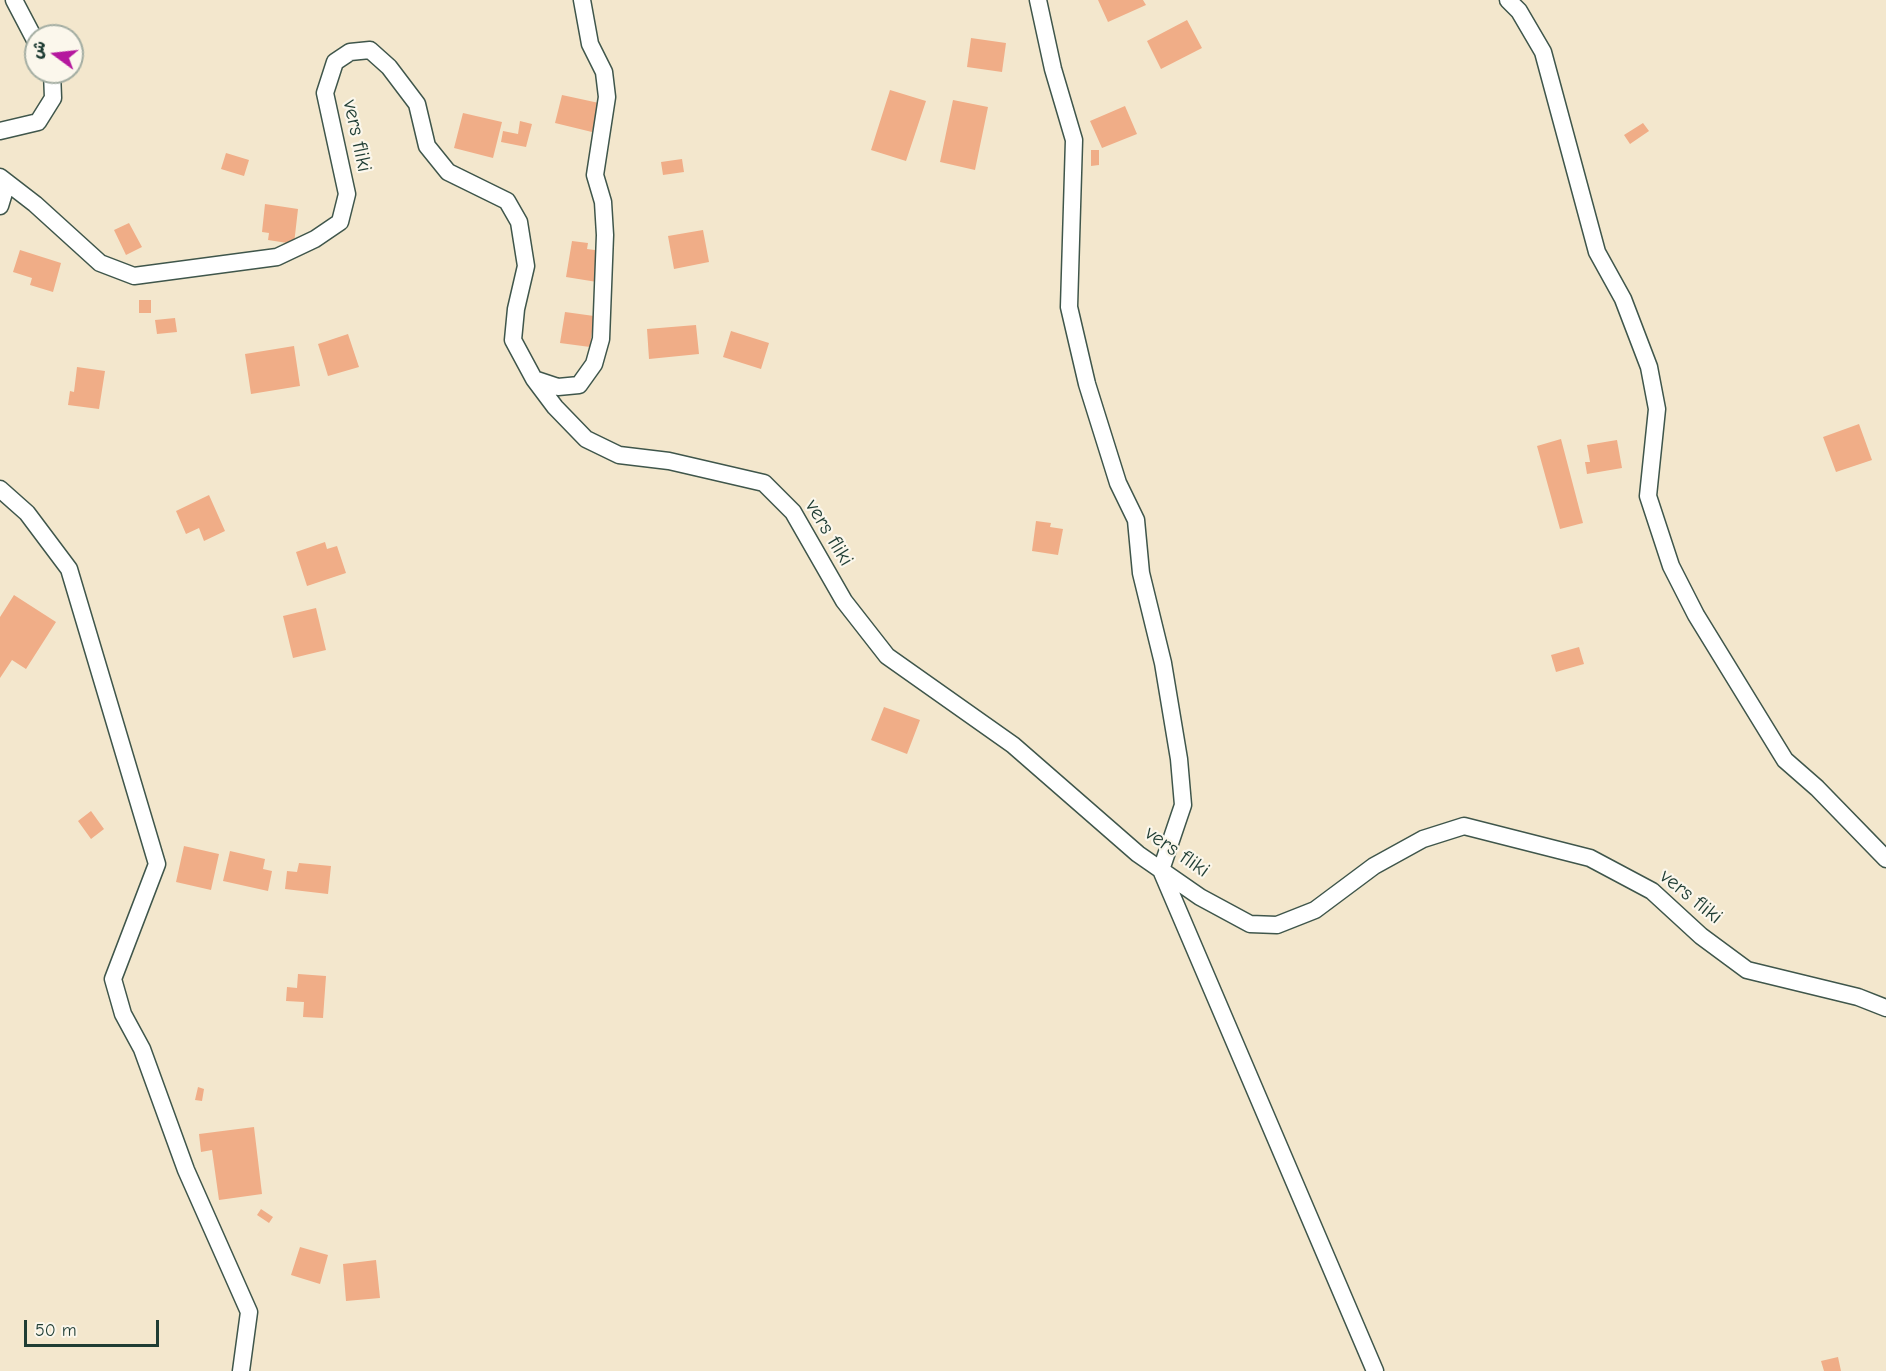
<!DOCTYPE html>
<html>
<head>
<meta charset="utf-8">
<style>
  body { margin:0 }
  #map { position:relative; width:1886px; height:1371px; overflow:hidden; background:#f3e7cd; font-family:"Comic Neue","Playpen Sans Arabic",sans-serif }
  canvas { display:block }
  .north { position:absolute; left:24px; top:24px; width:60px; height:60px; box-sizing:border-box; background:#fbf7ec; border:2px solid #a3ada2; border-radius:50%; rotate:285deg; font-size:16px; font-weight:700; line-height:24px; text-align:center; color:#1f3d34 }
  .north::after { content:''; display:block; margin:auto; width:21px; height:27px; background:#b5179e; clip-path:polygon(50% 0,100% 100%,50% 72%,0 100%) }
  .scale { position:absolute; left:24px; top:1320px; width:135px; height:27px; box-sizing:border-box; border:3px solid #1f3d34; border-top:0; padding-left:8px; font-size:18px; line-height:21px; white-space:nowrap; color:#1f3d34; -webkit-text-stroke:4px #fbf7ec; paint-order:stroke }
</style>
</head>
<body>
<div id="map">
<canvas width="1886" height="1371"></canvas>
<div class="north">ش</div>
<div class="scale">50 m</div>
</div>
<script>
const c = document.querySelector('canvas').getContext('2d');
c.lineJoin = 'round';
function paint(path, color) { c.fillStyle = color; c.fill(path, 'evenodd'); }
function stroke(path, color, width, dash) { c.strokeStyle = color; c.lineWidth = width; c.lineCap = dash ? 'butt' : 'round'; c.setLineDash(dash || []); c.stroke(path); }
function drawText(font, color, halo, rows, align = 'center') {
  c.font = font + ' "Comic Neue",sans-serif'; c.lineWidth = 4.5; c.setLineDash([]); c.textBaseline = 'middle'; c.strokeStyle = halo; c.fillStyle = color; for (const [text, x, y, turn = 0] of rows) {
    c.save(); c.translate(x, y); c.rotate((+turn || 0) * Math.PI / 180); c.textAlign = isNaN(turn) ? turn : align; if (halo) c.strokeText(text, 0, 0); c.fillText(text, 0, 0); c.restore();
  }
}
const building = new Path2D(`
  M 1098,0 L 1143,0 L 1146,5 L 1108,22 Z
  M 1187,20 L 1202,48 L 1161,69 L 1147,41 Z
  M 971,38 L 1006,43 L 1002,72 L 967,67 Z
  M 890,90 L 926,101 L 906,161 L 871,150 Z
  M 562,95 L 599,103 L 592,132 L 555,123 Z
  M 953,100 L 988,107 L 975,170 L 940,162 Z
  M 1125,106 L 1137,134 L 1102,148 L 1090,121 Z
  M 463,113 L 502,122 L 493,158 L 454,148 Z
  M 520,121 L 532,124 L 526,147 L 501,142 L 503,131 L 518,134 Z
  M 1643,123 L 1649,131 L 1630,144 L 1624,135 Z
  M 1091,150 L 1099,150 L 1099,165 L 1091,166 Z
  M 226,153 L 249,160 L 244,176 L 221,169 Z
  M 682,159 L 684,172 L 663,175 L 661,162 Z
  M 265,204 L 298,209 L 294,244 L 268,240 L 269,233 L 262,232 Z
  M 129,223 L 142,247 L 126,255 L 114,230 Z
  M 703,230 L 709,262 L 674,269 L 668,236 Z
  M 572,241 L 588,243 L 587,249 L 602,251 L 597,282 L 566,277 Z
  M 20,250 L 61,263 L 53,292 L 30,285 L 32,278 L 13,272 Z
  M 139,300 L 151,300 L 151,313 L 139,313 Z
  M 565,312 L 594,316 L 590,347 L 560,343 Z
  M 175,318 L 177,332 L 157,334 L 155,320 Z
  M 696,325 L 699,354 L 649,359 L 647,329 Z
  M 731,331 L 769,343 L 761,369 L 723,357 Z
  M 348,334 L 359,367 L 328,376 L 318,344 Z
  M 294,346 L 300,386 L 251,394 L 245,354 Z
  M 77,367 L 105,371 L 99,409 L 68,405 L 70,391 L 74,392 Z
  M 1859,424 L 1872,460 L 1836,472 L 1823,437 Z
  M 1561,439 L 1583,523 L 1560,529 L 1537,446 Z
  M 1617,440 L 1622,468 L 1587,474 L 1585,462 L 1590,462 L 1587,445 Z
  M 209,495 L 225,531 L 204,541 L 199,528 L 186,534 L 176,511 Z
  M 1036,521 L 1051,523 L 1050,527 L 1063,529 L 1058,555 L 1032,551 Z
  M 325,542 L 327,549 L 337,546 L 346,573 L 307,586 L 296,552 Z
  M 14,595 L 56,622 L 26,669 L 12,660 L 0,678 L 0,617 Z
  M 316,608 L 326,650 L 293,658 L 283,616 Z
  M 1579,647 L 1584,664 L 1556,672 L 1551,655 Z
  M 884,707 L 920,720 L 907,754 L 871,740 Z
  M 91,811 L 104,829 L 91,839 L 78,821 Z
  M 184,846 L 219,854 L 211,890 L 176,882 Z
  M 230,851 L 265,859 L 263,869 L 272,871 L 268,891 L 223,881 Z
  M 299,863 L 331,866 L 328,894 L 285,889 L 287,871 L 297,872 Z
  M 298,974 L 326,976 L 323,1018 L 303,1017 L 304,1002 L 286,1001 L 287,987 L 297,988 Z
  M 198,1087 L 204,1089 L 202,1101 L 195,1100 Z
  M 254,1127 L 262,1194 L 219,1200 L 212,1150 L 201,1152 L 199,1134 Z
  M 261,1209 L 273,1217 L 269,1223 L 257,1215 Z
  M 300,1247 L 328,1255 L 320,1284 L 291,1275 Z
  M 376,1260 L 380,1298 L 346,1301 L 343,1264 Z
  M 1838,1357 L 1841,1371 L 1824,1371 L 1821,1361 Z`);
const street = new Path2D(`
  M 14,0 L 36,42
  M 1038,0 L 1053,69 L 1074,140 L 1069,307 L 1087,384 L 1118,483 L 1136,520 L 1141,573 L 1163,663 L 1179,759 L 1183,805 L 1161,870 L 1375,1371
  M 1508,0 L 1519,11 L 1543,52 L 1597,252 L 1623,299 L 1649,367 L 1657,409 L 1648,496 L 1671,566 L 1696,615 L 1785,760 L 1817,788 L 1886,859
  M 0,131 L 38,122 L 53,98 L 52,72
  M 0,177 L 35,204 L 100,263 L 134,276 L 277,257 L 315,239 L 340,222 L 347,194 L 325,93 L 335,62 L 350,52 L 370,50 L 389,67 L 417,104 L 427,146 L 448,172 L 507,201 L 519,222 L 526,266 L 516,309 L 513,340 L 534,379 L 555,407 L 586,439 L 619,455 L 669,461 L 764,483 L 793,512 L 844,601 L 887,656 L 1013,745 L 1138,854 L 1200,897 L 1250,924 L 1277,925 L 1315,910 L 1374,866 L 1423,839 L 1464,826 L 1590,858 L 1652,891 L 1701,936 L 1747,970 L 1858,997 L 1886,1008
  M 0,206 L 7,183
  M 534,379 L 558,387 L 579,385 L 594,364 L 601,339 L 605,235 L 603,202 L 595,175 L 607,97 L 604,72 L 590,44 L 582,0
  M 0,489 L 27,513 L 69,569 L 157,864 L 113,979 L 123,1014 L 142,1049 L 186,1170 L 249,1312 L 241,1371`);
const streetNames = [
  ["vers fliki",357,136,78],
  ["vers fliki",829,533,59],
  ["vers fliki",1177,852,35],
  ["vers fliki",1691,897,39]
];
paint(building, '#f0ad87');
stroke(street, '#3f564b', 19);
stroke(street, '#fff', 16);
drawText('21px', '#1f3d34', '#fbf7ec', streetNames);
</script>
</body>
</html>
